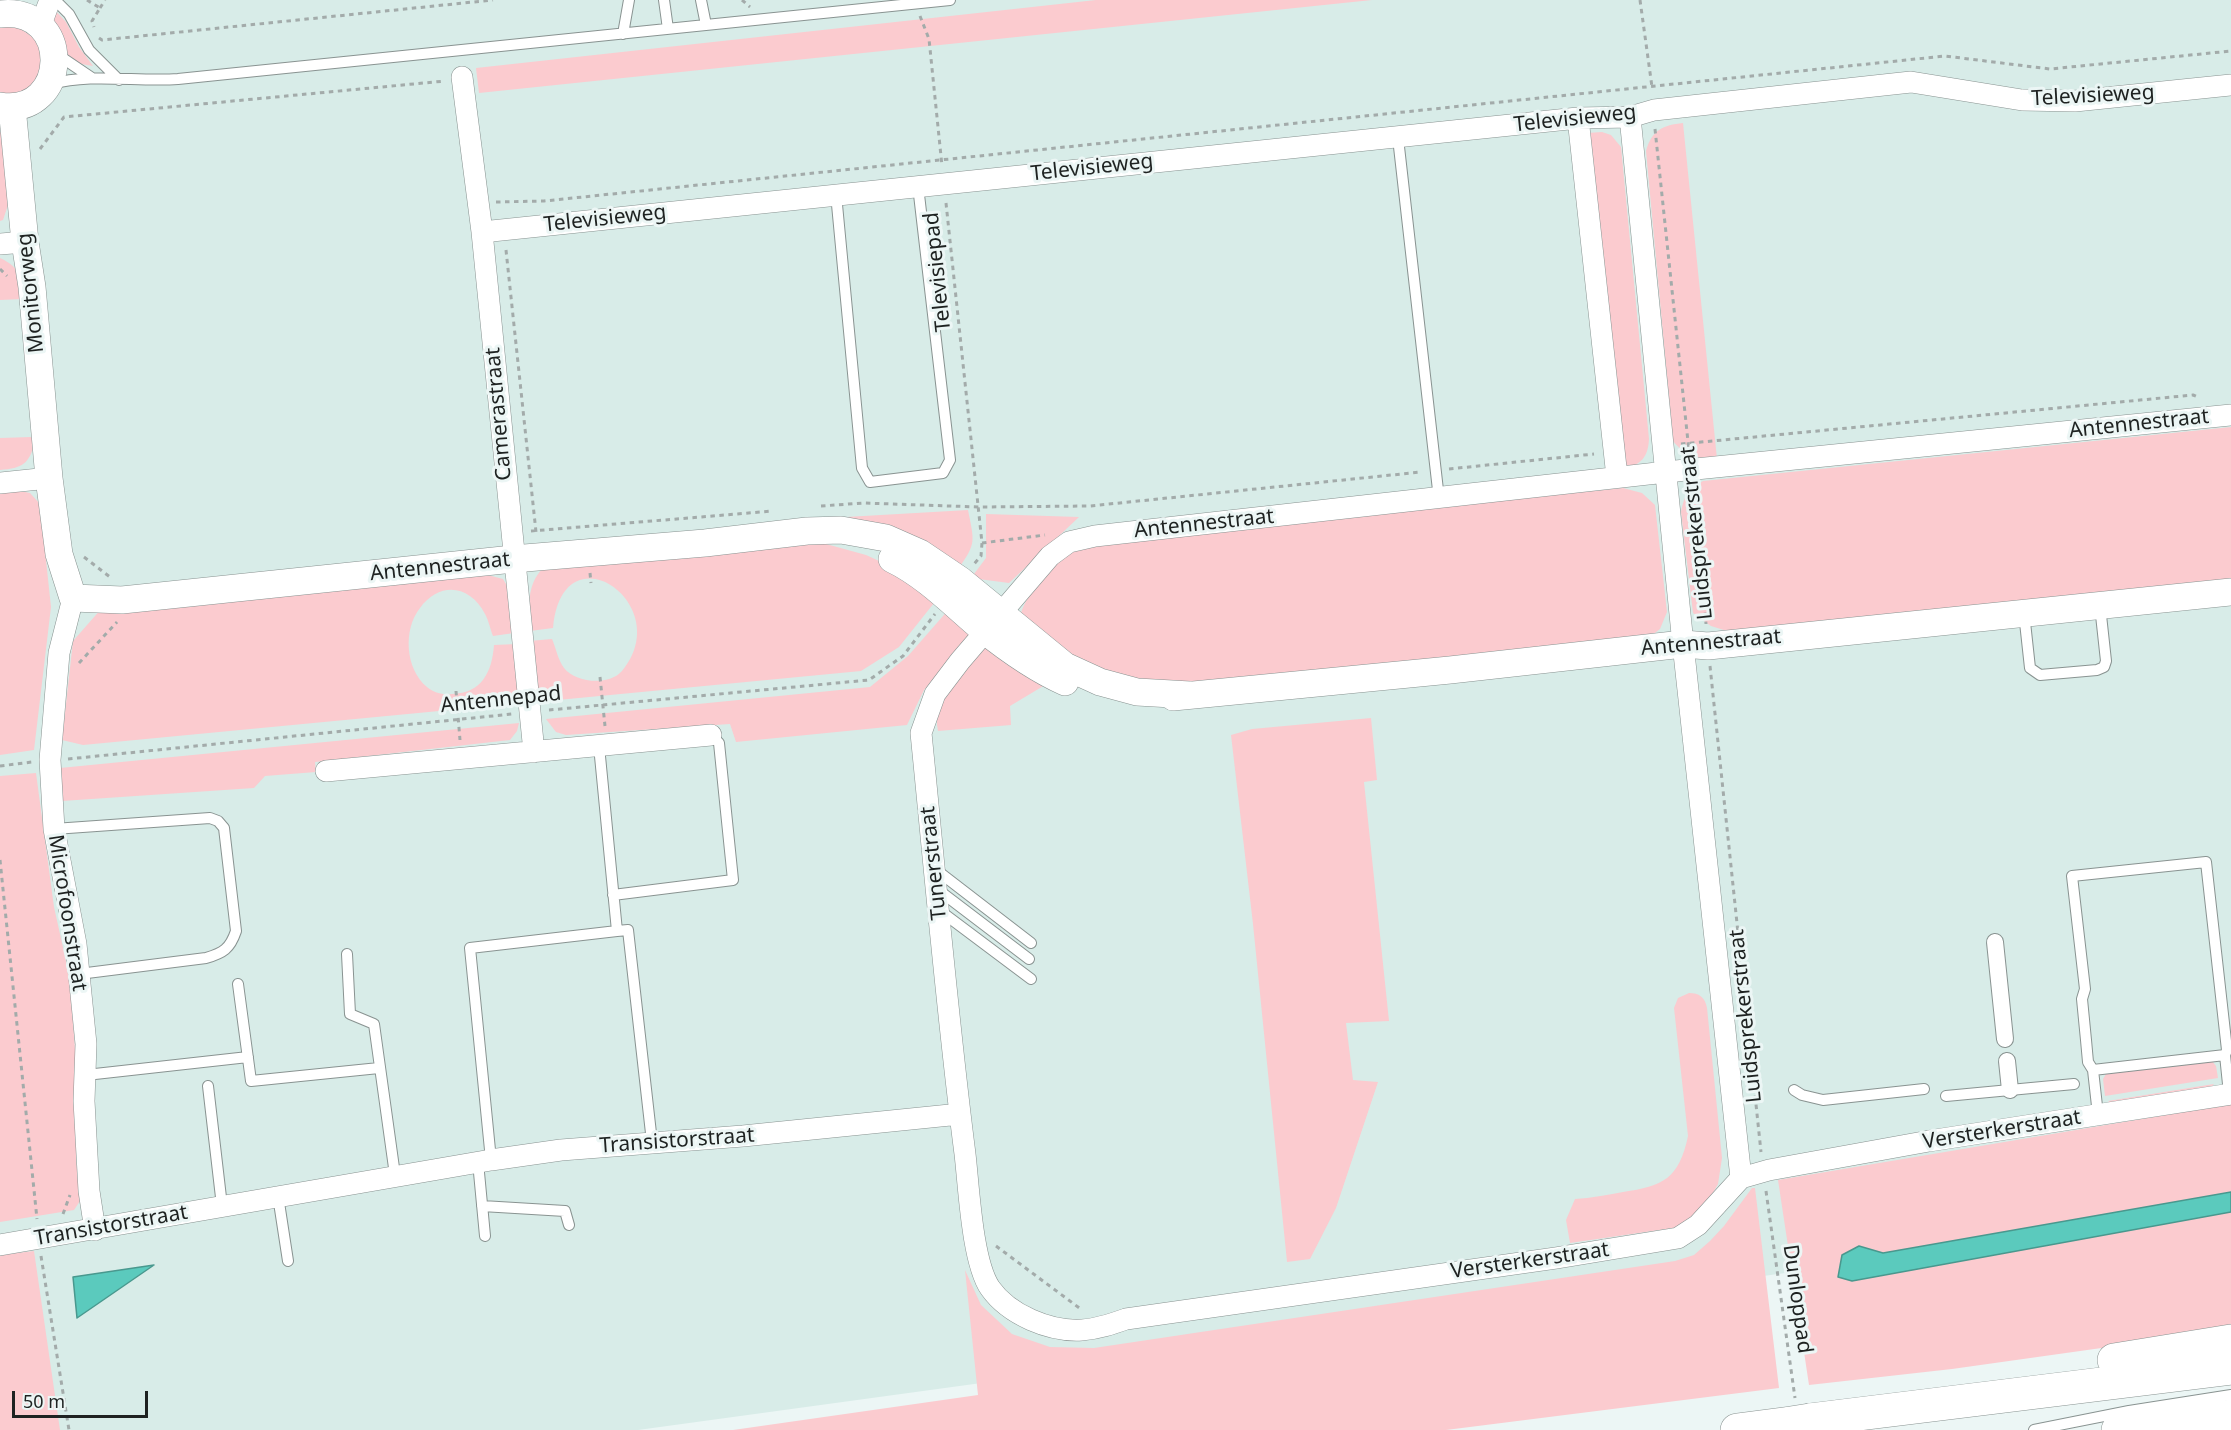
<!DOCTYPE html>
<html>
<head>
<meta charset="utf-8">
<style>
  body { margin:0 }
  #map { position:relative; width:2231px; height:1430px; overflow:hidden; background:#ecf6f5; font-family:"Noto Sans",sans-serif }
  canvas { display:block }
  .scale { position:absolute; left:12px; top:1391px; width:136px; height:27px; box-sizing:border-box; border:3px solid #1e2221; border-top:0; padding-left:8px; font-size:18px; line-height:21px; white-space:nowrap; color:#1e2221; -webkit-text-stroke:4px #ecf6f5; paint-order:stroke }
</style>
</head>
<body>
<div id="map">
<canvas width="2231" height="1430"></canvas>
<div class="scale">50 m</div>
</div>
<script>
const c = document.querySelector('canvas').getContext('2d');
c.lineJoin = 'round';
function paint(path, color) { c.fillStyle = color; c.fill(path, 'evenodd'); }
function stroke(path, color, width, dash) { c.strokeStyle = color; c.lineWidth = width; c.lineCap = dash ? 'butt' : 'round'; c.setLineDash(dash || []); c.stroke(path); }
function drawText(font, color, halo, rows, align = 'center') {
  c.font = font + ' "Noto Sans",sans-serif'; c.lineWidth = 6; c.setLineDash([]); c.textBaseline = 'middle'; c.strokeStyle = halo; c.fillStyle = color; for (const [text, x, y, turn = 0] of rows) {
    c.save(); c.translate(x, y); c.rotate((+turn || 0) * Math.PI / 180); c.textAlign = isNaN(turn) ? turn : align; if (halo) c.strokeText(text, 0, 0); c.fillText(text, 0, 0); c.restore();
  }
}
const built = new Path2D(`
  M 0,0 L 2231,0 L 2231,1212 L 638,1430 L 0,1430 Z`);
const green = new Path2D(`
  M 1096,0 L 1372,0 L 479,93 L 476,68 Z
  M 53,8 L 66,22 L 79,47 L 93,66 C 86,65 80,64 74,60 C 61,51 48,23 53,8 Z
  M 0,25 L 15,25 L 40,42 L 44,67 L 26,92 L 0,96 Z
  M 1683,123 L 1717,459 C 1698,459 1685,456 1673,441 L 1646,151 C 1652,130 1663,125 1683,123 Z
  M 0,132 L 2,133 L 10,199 L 3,220 L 0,221 Z
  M 1602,132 L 1611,135 L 1621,147 L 1649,439 C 1648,457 1642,464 1624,469 L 1587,133 Z
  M 0,258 C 21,268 21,277 23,299 L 0,300 Z
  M 2231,427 L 2231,579 L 1727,631 L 1711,626 L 1693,613 L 1681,512 C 1685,494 1687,490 1703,481 Z
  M 31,437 L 35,442 C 29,464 23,468 0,470 L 0,438 Z
  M 1623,488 L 1642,493 L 1655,505 L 1667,612 L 1660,629 L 1651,636 L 1172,688 L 1133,682 L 1068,655 L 1021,613 C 1026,595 1055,559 1073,551 C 1084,546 1098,544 1110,540 Z
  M 15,490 L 30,493 L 40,504 L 51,607 L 34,750 L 0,755 L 0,491 Z
  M 968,510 C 974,541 977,543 958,569 L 891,529 L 846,517 Z
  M 986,514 L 1079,517 L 1009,583 L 971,578 L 986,558 Z
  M 808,539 L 866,555 L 912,576 L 938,598 L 899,647 L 861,671 L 537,702 L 529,641 L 552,639 C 556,648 558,660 564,668 C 576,683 609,686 622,671 C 678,604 562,525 553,628 L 530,631 C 530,606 525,586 544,567 Z
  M 484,574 L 503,579 L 509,589 L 514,633 L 493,636 C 490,629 489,621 485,614 C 470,585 440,581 420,608 C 403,629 405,669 427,687 C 434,693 443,695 452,694 C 482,693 492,672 494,645 L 517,644 L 523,703 L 83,745 L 62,740 L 73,641 L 102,608 Z
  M 950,608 L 972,634 L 924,690 L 907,725 L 736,742 L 730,724 L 566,735 L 556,732 L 546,719 L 870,687 L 908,656 Z
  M 984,648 L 996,649 L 1045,685 L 1010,706 L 1011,725 L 938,731 C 931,697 964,671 984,648 Z
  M 1371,718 L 1377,780 L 1364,782 L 1389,1021 L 1346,1023 L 1353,1080 L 1378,1082 L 1336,1208 L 1310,1259 L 1287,1262 L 1253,924 L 1231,735 L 1252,729 Z
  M 519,723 L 517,731 L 510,740 L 315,762 L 316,772 L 265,776 L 254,788 L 62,801 L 60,768 Z
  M 36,773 L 54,907 L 70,979 L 76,1063 L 76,1159 L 80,1201 L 74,1210 L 0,1222 L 0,776 Z
  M 1689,993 C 1699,993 1705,997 1707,1008 L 1722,1158 L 1718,1184 L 1708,1202 L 1682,1225 L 1673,1228 L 1570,1243 L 1566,1220 L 1575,1199 C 1591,1198 1607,1195 1623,1192 C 1663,1186 1679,1179 1688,1136 L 1674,1008 L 1678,998 Z
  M 2212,1061 L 2216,1066 L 2218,1078 L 2105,1096 L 2103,1079 L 2106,1074 Z
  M 2214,1084 L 2209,1090 L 2114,1106 L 2108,1101 Z
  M 2231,1104 L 2231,1192 L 1883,1253 L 1859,1246 L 1838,1277 L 1852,1281 L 2231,1212 L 2231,1327 L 2194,1335 L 1952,1369 L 1809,1385 L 1778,1180 Z
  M 1752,1188 L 1755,1188 L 1779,1388 L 1446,1430 L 733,1430 L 978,1395 L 965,1270 L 981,1305 L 1012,1334 L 1050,1347 L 1094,1348 L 1675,1261 L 1694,1255 L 1710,1241 L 1724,1226 Z
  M 34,1251 L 60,1430 L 0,1430 L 0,1255 Z`);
const water = new Path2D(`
  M 2231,1192 L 2231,1212 L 1852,1281 L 1838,1277 L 1842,1255 L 1859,1246 L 1883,1253 Z
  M 154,1265 L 77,1318 L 73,1277 Z`);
const path = new Path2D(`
  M 87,0 L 100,8 L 92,21 L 94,27
  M 742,0 L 750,7
  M 1640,0 L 1652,87
  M 100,8 L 105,0
  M 920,16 L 929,39 L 942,166
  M 99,38 L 102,40 L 493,0
  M 1655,129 L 1689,451
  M 40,149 L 64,117 L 445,81
  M 496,202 L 544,201 L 1945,56 L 2050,69 L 2231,51
  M 946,203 L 982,543 L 981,556 L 974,564
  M 506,250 L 536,532
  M 0,269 L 7,276
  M 1681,444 L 2193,395 L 2200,398
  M 1449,469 L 1594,454
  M 1695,487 L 1706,624
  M 821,506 L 864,503 L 979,507 L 1090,506 L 1421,472
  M 531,531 L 773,511
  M 982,543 L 1045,535
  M 84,557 L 110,577
  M 590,573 L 591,583
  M 79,663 L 117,622
  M 1710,666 L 1761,1152
  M 600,677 L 605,726
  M 456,691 L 460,740
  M 549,710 L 869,680 L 903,656 L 935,614
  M 68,759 L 512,714
  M 0,766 L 32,762
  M 0,860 L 37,1219
  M 1766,1191 L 1795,1398
  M 63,1214 L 70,1195
  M 996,1246 L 1082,1310
  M 41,1256 L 69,1430`);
const service = new Path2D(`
  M 55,0 L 69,14 L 89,50 L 119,80
  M 664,0 L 668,29
  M 701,0 L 706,25
  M 623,34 L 629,0
  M 58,55 L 92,78
  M 52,84 C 90,73 138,82 178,79 L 950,0
  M 1398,138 L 1439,499
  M 836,194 L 862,468 L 870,482 L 943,473 L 950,460 L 918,186
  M 2024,613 L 2030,668 L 2040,675 L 2097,670 L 2104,667 L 2106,661 L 2100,606
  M 599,746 L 617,931
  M 54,829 L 210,818 L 218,821 L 224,828 L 236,931 C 230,949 223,953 206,958 L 79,974
  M 935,869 L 1031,943
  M 937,889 L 1029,959
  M 613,895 L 733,880 L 719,743 L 711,735
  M 939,910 L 1031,979
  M 347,954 L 350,1014 L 374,1024 L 395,1175
  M 238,984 L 251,1081 L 379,1068
  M 2093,1070 L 2225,1055
  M 86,1075 L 248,1057
  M 208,1086 L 222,1206
  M 1794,1090 L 1802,1095 L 1823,1100 L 1924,1089
  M 1946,1096 L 2074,1084
  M 2098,1115 L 2093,1070 L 2088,1062 L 2086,1040 L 2082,999 L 2085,989 L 2072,876 L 2206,862 L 2227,1050 L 2225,1055 L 2229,1094
  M 491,1160 L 470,948 L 617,931 L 628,930 L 652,1142
  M 478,1162 L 485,1236
  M 278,1196 L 288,1261
  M 482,1206 L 565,1211 L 569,1225
  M 2034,1430 L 2129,1411 L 2231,1395`);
const pedestrian = new Path2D(`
  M 1995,942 L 2005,1039
  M 2007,1061 L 2010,1090`);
const minor = new Path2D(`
  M 40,27 L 50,0
  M 462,77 L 482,232 L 534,752
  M 1630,117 L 1683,644 L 1741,1178
  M 1578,118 L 1617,477
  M 482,232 L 1578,118 L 1630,117 L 1654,110 L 1911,82 L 2022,100 L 2075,101 L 2231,85
  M 0,244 L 25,242
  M 2231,415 L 1666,472 L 1095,536 L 1069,542 L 1050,556 L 960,661 L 935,694 L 921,733 C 935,873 947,1014 965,1154 C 969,1188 972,1261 990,1288 C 1009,1315 1050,1332 1082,1330 C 1098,1329 1112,1324 1126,1319 L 1556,1258 L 1678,1238 L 1698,1225 L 1741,1178 L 1769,1170 L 1929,1141 L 2231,1094
  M 0,483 L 49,478
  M 73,598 L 59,653 L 50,760 L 54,829 L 76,944 L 86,1044 L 84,1101 L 89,1191 L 95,1230
  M 326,771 L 711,735
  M 0,1245 L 491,1160 L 561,1150 L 743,1136 L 960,1114`);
const tertiary = new Path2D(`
  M 0,14 C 74,6 70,117 0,106
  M 12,107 L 25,242 L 32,287 L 49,478 L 59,554 L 73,598 L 122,600 L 513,559 L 705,543 L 807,531 L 841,530 L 886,538 L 920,553 L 960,580 L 1065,666 L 1100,682 L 1137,692 L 1190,695
  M 892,559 C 927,576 954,605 984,630 C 1009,650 1036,669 1065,682
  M 1173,697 L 1450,670 L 1683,644 L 1708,646 L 2231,592`);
const motorway = new Path2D(`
  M 2114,1360 L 2231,1341
  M 1810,1420 L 2231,1368
  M 1737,1430 L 1791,1423
  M 2118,1430 L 2231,1416`);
const motorwayBridge = new Path2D(`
  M 1791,1423 L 1810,1420`);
const streetNames = [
  ["Televisieweg",2093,96,-3],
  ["Televisieweg",1575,119,-6],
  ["Televisieweg",1092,168,-6],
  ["Televisieweg",605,219,-6],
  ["Televisiepad",938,272,-96],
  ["Monitorweg",31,293,-96],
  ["Camerastraat",499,414,-95],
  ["Antennestraat",2139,424,-6],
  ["Antennestraat",1204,524,-6],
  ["Luidsprekerstraat",1697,533,-96],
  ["Antennestraat",440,567,-6],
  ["Antennestraat",1711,643,-5],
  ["Antennepad",501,700,-6],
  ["Tunerstraat",934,863,-96],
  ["Microfoonstraat",67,913,81],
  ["Luidsprekerstraat",1746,1016,-96],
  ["Versterkerstraat",2002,1130,-9],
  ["Transistorstraat",677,1141,-4],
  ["Transistorstraat",111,1226,-10],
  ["Versterkerstraat",1530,1261,-8],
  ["Dunloppad",1797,1299,82]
];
paint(built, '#d8ece8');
paint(green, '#fbcbcf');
paint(water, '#5bcabd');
stroke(water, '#49988e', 1.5);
stroke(service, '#899391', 12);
stroke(pedestrian, '#899391', 18);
stroke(minor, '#899391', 22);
stroke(tertiary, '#899391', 28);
stroke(motorway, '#899391', 34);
stroke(path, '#a3abaa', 3, [4.5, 4.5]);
stroke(service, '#fff', 10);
stroke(pedestrian, '#fff', 16);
stroke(minor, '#fff', 21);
stroke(tertiary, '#fff', 27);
stroke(motorway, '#fff', 33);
stroke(motorwayBridge, '#899391', 34, []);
stroke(motorwayBridge, '#fff', 33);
drawText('21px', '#1e2221', '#ecf6f5', streetNames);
</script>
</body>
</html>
